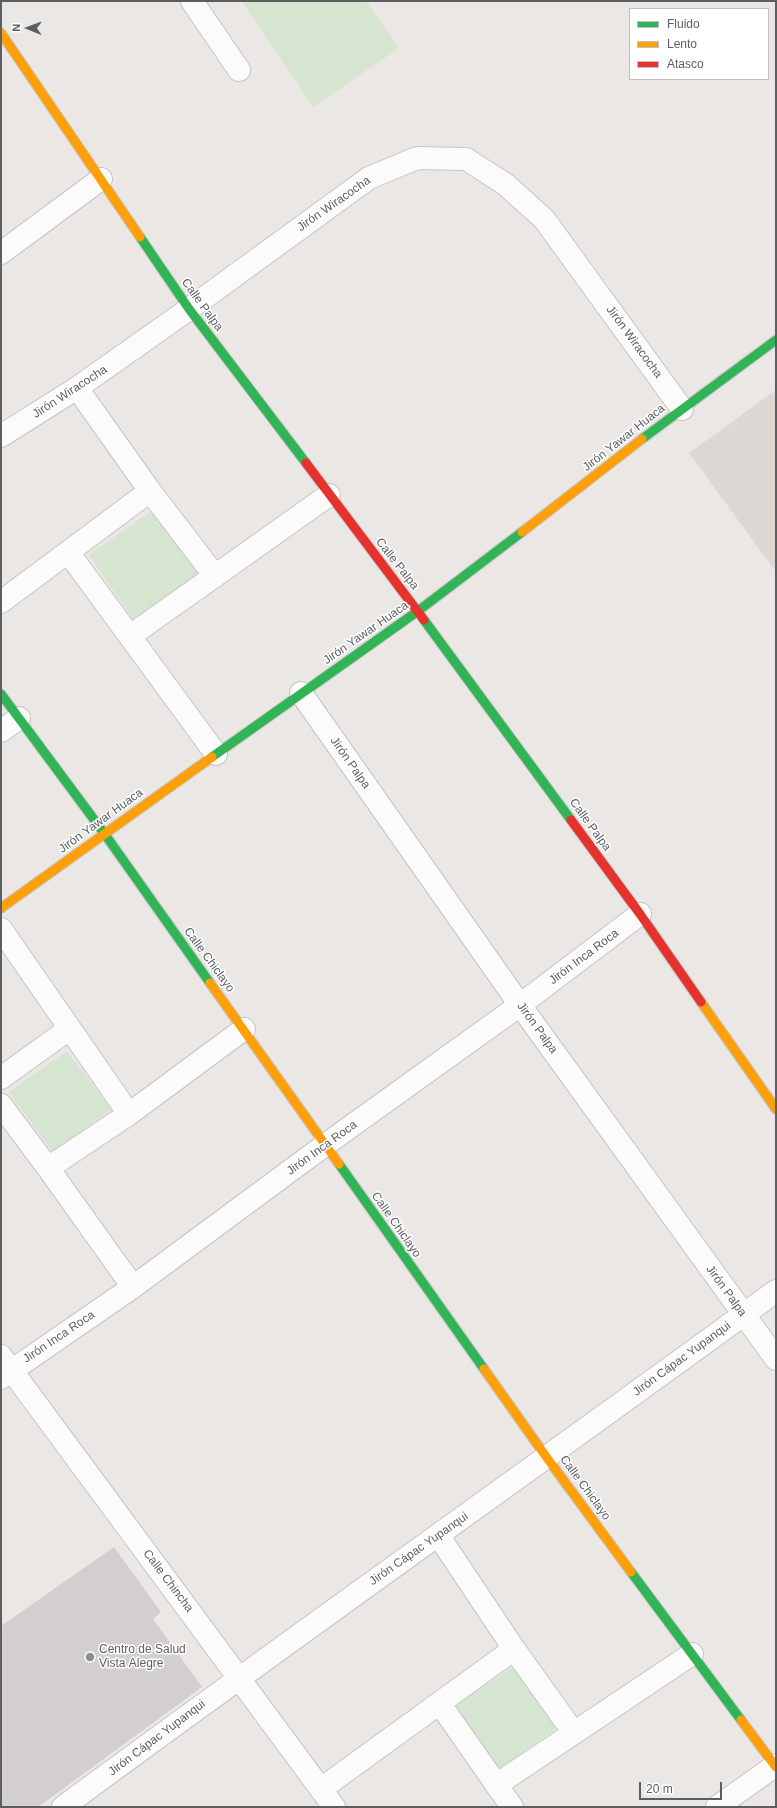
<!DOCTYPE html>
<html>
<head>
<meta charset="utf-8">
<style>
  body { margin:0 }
  #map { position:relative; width:777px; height:1808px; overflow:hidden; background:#eae7e4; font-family:Arial,sans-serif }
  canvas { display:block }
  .frame { position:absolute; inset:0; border:2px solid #5a5f62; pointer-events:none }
  .legend { position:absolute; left:629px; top:8px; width:140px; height:72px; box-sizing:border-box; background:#fff; border:1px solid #bdbfc0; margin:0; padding:5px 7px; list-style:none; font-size:12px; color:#5a5f62 }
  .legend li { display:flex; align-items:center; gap:8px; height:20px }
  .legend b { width:20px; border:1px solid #bdbfc0 }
  .north { position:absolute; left:8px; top:8px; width:40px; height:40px; -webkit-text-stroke:3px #fff; paint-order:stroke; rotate:271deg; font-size:11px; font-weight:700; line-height:16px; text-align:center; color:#5a5f62 }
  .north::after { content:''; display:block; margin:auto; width:14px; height:18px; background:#5a5f62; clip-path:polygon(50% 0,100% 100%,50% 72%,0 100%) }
  .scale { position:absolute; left:639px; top:1782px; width:83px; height:18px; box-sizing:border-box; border:2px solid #5a5f62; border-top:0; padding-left:5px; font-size:12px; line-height:14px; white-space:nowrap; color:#5a5f62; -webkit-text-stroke:3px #fff; paint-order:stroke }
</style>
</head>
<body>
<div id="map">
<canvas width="777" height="1808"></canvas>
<div class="frame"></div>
<ul class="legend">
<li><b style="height:5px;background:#30b455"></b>Fluido</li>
<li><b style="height:5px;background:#ff9f0a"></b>Lento</li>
<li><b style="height:5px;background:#e5322d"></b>Atasco</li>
</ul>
<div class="north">N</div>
<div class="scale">20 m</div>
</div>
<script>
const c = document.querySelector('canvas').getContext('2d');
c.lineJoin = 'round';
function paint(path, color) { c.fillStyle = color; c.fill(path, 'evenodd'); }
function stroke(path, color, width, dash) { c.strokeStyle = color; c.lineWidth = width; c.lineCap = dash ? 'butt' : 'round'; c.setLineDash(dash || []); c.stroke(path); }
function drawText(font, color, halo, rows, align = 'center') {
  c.font = font + ' Arial,sans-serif'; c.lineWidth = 3; c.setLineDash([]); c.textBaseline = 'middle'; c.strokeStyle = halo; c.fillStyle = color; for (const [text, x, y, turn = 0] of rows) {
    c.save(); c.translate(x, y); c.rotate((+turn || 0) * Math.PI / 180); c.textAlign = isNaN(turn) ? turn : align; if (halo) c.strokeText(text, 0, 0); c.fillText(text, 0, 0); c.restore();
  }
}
const education = new Path2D(`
  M 776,390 L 776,572 L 689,453 Z`);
const green = new Path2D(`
  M 242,1 L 366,1 L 399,48 L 313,107 Z
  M 153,510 L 200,575 L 136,623 L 89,555 Z
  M 67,1051 L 111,1109 L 53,1152 L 9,1092 Z
  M 513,1667 L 557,1728 L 498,1770 L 452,1707 Z`);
const building = new Path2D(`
  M 114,1547 L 161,1612 L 153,1619 L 202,1687 L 38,1807 L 1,1807 L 1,1626 Z`);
const street = new Path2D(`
  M 192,1 L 239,70
  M 1,253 L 101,179
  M 77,388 L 150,491 L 215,576
  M 1,436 L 77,388 L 189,309 L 369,178 L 417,158 L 466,159 L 505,184 L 544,219 L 682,409
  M 68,552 L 216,754
  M 1,602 L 150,491
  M 130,636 L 329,495
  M 301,693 L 520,1005 L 776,1359
  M 1,731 L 19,718
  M 1,929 L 129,1114
  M 1,1078 L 69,1029
  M 1,1105 L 48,1168 L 133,1287
  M 48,1168 L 129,1114 L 244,1029
  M 1,1356 L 334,1807
  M 1,1378 L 133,1287 L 325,1145 L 520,1005 L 640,914
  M 438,1535 L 514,1649 L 574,1733
  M 440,1704 L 512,1807
  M 496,1785 L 692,1654
  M 321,1789 L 514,1649
  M 63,1807 C 299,1633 539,1464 776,1291
  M 717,1807 L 776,1765`);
const fast = new Path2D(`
  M 140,237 L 189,309 L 306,463
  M 642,439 L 776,340
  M 424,620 L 571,820
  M 1,694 L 104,833 L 210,983
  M 212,757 L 418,611 L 522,532
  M 339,1164 L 484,1369
  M 631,1572 L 741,1720`);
const slow = new Path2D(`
  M 1,33 L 140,237
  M 522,532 L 642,439
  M 1,908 L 212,757
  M 210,983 L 339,1164
  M 701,1002 L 776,1109
  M 484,1369 L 547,1458 L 631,1572
  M 741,1720 L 776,1767`);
const jam = new Path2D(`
  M 306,463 L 424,620
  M 571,820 L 640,914 L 701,1002`);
const markers = [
  [90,1657,5,"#8c8f90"]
];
const streetNames = [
  ["Jirón Wiracocha",334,204,-35],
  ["Calle Palpa",202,305,54],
  ["Jirón Wiracocha",634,342,54],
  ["Jirón Wiracocha",70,392,-33],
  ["Jirón Yawar Huaca",624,438,-38],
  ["Calle Palpa",397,564,52],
  ["Jirón Yawar Huaca",366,633,-35],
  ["Jirón Palpa",350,763,55],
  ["Jirón Yawar Huaca",101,821,-36],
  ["Calle Palpa",590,825,54],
  ["Jirón Inca Roca",584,957,-37],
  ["Calle Chiclayo",209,960,54],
  ["Jirón Palpa",537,1028,54],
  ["Jirón Inca Roca",322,1148,-36],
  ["Calle Chiclayo",396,1225,55],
  ["Jirón Palpa",726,1291,54],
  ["Jirón Inca Roca",59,1337,-34],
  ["Jirón Cápac Yupanqui",682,1359,-36],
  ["Calle Chiclayo",585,1488,54],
  ["Jirón Cápac Yupanqui",419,1549,-35],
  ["Calle Chincha",168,1581,53],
  ["Jirón Cápac Yupanqui",157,1738,-37]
];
const poiNames = [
  ["Centro de Salud",99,1650],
  ["Vista Alegre",99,1664]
];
paint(education, '#dcd7d3');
paint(green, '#d6e5cf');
paint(building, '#d2cfce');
stroke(street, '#c5c5c5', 24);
stroke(fast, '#c5c5c5', 11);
stroke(slow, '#c5c5c5', 11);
stroke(jam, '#c5c5c5', 11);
stroke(street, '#fcfbfb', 22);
stroke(fast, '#30b455', 9);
stroke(slow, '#ff9f0a', 9);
stroke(jam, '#e5322d', 9);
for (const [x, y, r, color] of markers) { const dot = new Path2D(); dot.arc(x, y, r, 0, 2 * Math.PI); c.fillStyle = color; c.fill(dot); stroke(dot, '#fff', 1.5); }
drawText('12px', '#5a5f62', '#fff', streetNames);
drawText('12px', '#5a5f62', '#fff', poiNames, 'left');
</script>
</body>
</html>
